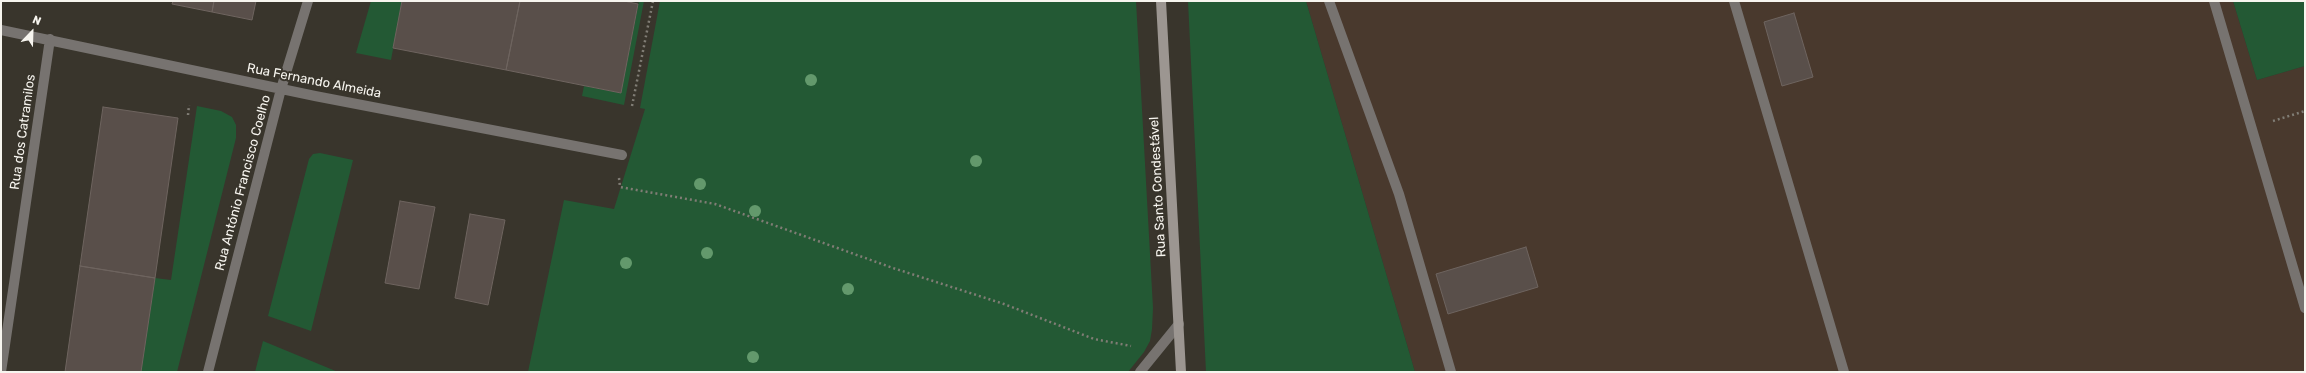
<!DOCTYPE html>
<meta charset="utf-8">
<style>
body{margin:0}
#map{position:relative;width:2306px;height:373px;overflow:hidden;background:#39352c;font-family:Rubik,sans-serif}
canvas{display:block}
.frame{position:absolute;inset:0;border:2px solid #f7f5ef;pointer-events:none}
.north{position:absolute;left:12px;top:12px;width:40px;height:40px;-webkit-text-stroke:3px #39352c;paint-order:stroke;rotate:23deg;font-size:11px;font-weight:700;line-height:16px;text-align:center;color:#f7f5ef}
.north::after{content:'';display:block;margin:auto;width:14px;height:18px;background:#f7f5ef;clip-path:polygon(50% 0,100% 100%,50% 72%,0 100%)}
</style>
<div id="map">
<canvas width="2306" height="373"></canvas>
<div class="frame"></div>
<div class="north">N</div>
</div>
<script>
const g = document.querySelector('canvas').getContext('2d');
g.lineJoin = 'round';
function fill(path, color) { g.fillStyle = color; g.fill(path, 'evenodd'); }
const shape = rows => new Path2D(rows.map(r => 'M' + r).join(''));
function strokePath(path, color, width, dash) { g.strokeStyle = color; g.lineWidth = width; g.lineCap = dash ? 'butt' : 'round'; g.setLineDash(dash || []); g.stroke(path); }
function write(font, color, halo, rows, align = 'center') {
  g.font = font + ' Rubik,sans-serif'; g.lineWidth = 4; g.setLineDash([]); g.textBaseline = 'middle'; g.strokeStyle = halo; g.fillStyle = color; for (const [text, x, y, turn = 0] of rows) {
    g.save(); g.translate(x, y); g.rotate((+turn || 0) * Math.PI / 180); g.textAlign = isNaN(turn) ? turn : align; if (halo) g.strokeText(text, 0, 0); g.fillText(text, 0, 0); g.restore();
  }
}
const industrial = shape([
 [1306,1,2233,1,2257,80,2305,66,2305,372,1415,372]
]);
const green = shape([
 [371,1,402,1,391,60,356,53],
 [639,1,644,1,624,105,582,96,584,86,621,93],
 [660,1,1136,1,1153,308,1152,329,1150,341,1144,352,1128,372,528,372,564,200,614,209,645,109,640,108],
 [1188,1,1306,1,1415,372,1206,372],
 [2233,1,2305,1,2305,66,2257,80],
 [197,106,221,111,232,117,236,125,236,138,177,372,141,372,155,278,171,280],
 [320,153,353,160,311,331,268,316,309,159,313,154],
 [263,341,338,372,255,372]
]);
const building = shape([
 [173,1,214,1,212,12,172,4,173,1],
 [214,1,256,1,252,20,212,12,214,1],
 [402,1,520,1,506,70,393,48,402,1],
 [520,1,624,1,638,4,621,93,506,70,520,1],
 [1794,13,1813,77,1782,86,1764,22,1794,13],
 [103,107,178,118,155,278,80,266,103,107],
 [400,201,435,207,419,289,385,283,400,201],
 [470,214,505,220,488,305,455,298,470,214],
 [1526,247,1538,287,1448,314,1436,274,1526,247],
 [80,266,155,278,141,372,65,372,80,266]
]);
const path = shape([
 [632,106,653,1],
 [188,115,189,105],
 [2273,121,2305,111],
 [619,178,620,187,715,204,893,268,1004,304,1094,339,1131,346]
]);
const lane = shape([
 [1329,1,1399,194,1451,372],
 [1734,1,1844,372],
 [2214,1,2305,308]
]);
const street = shape([
 [1,30,315,96,622,155],
 [1,372,50,39],
 [208,372,281,89,308,1],
 [1140,372,1179,324]
]);
const secondary = shape([
 [1161,1,1181,372]
]);
const trees = [
 [811,80],
 [976,161],
 [700,184],
 [755,211],
 [707,253],
 [626,263],
 [848,289],
 [753,357]
];
const streetNames = [
 ["Rua Fernando Almeida",314,81,11],
 ["Rua dos Catramilos",23,132,-82],
 ["Rua António Francisco Coelho",243,183,-75],
 ["Rua Santo Condestável",1158,187,-93]
];
fill(industrial, '#49392d');
fill(green, '#235934');
fill(building, '#594f4a');
strokePath(building, '#6e645f', 1);
strokePath(path, '#807d75', 2.5, [2, 3]);
strokePath(lane, '#777370', 10);
strokePath(street, '#777370', 10);
strokePath(secondary, '#9c9691', 10);
g.fillStyle = '#63996c';
for (const [x, y] of trees) { g.beginPath(); g.arc(x, y, 6, 0, 2 * Math.PI); g.fill(); }
write('13px', '#f7f5ef', '#39352c', streetNames);
</script>
